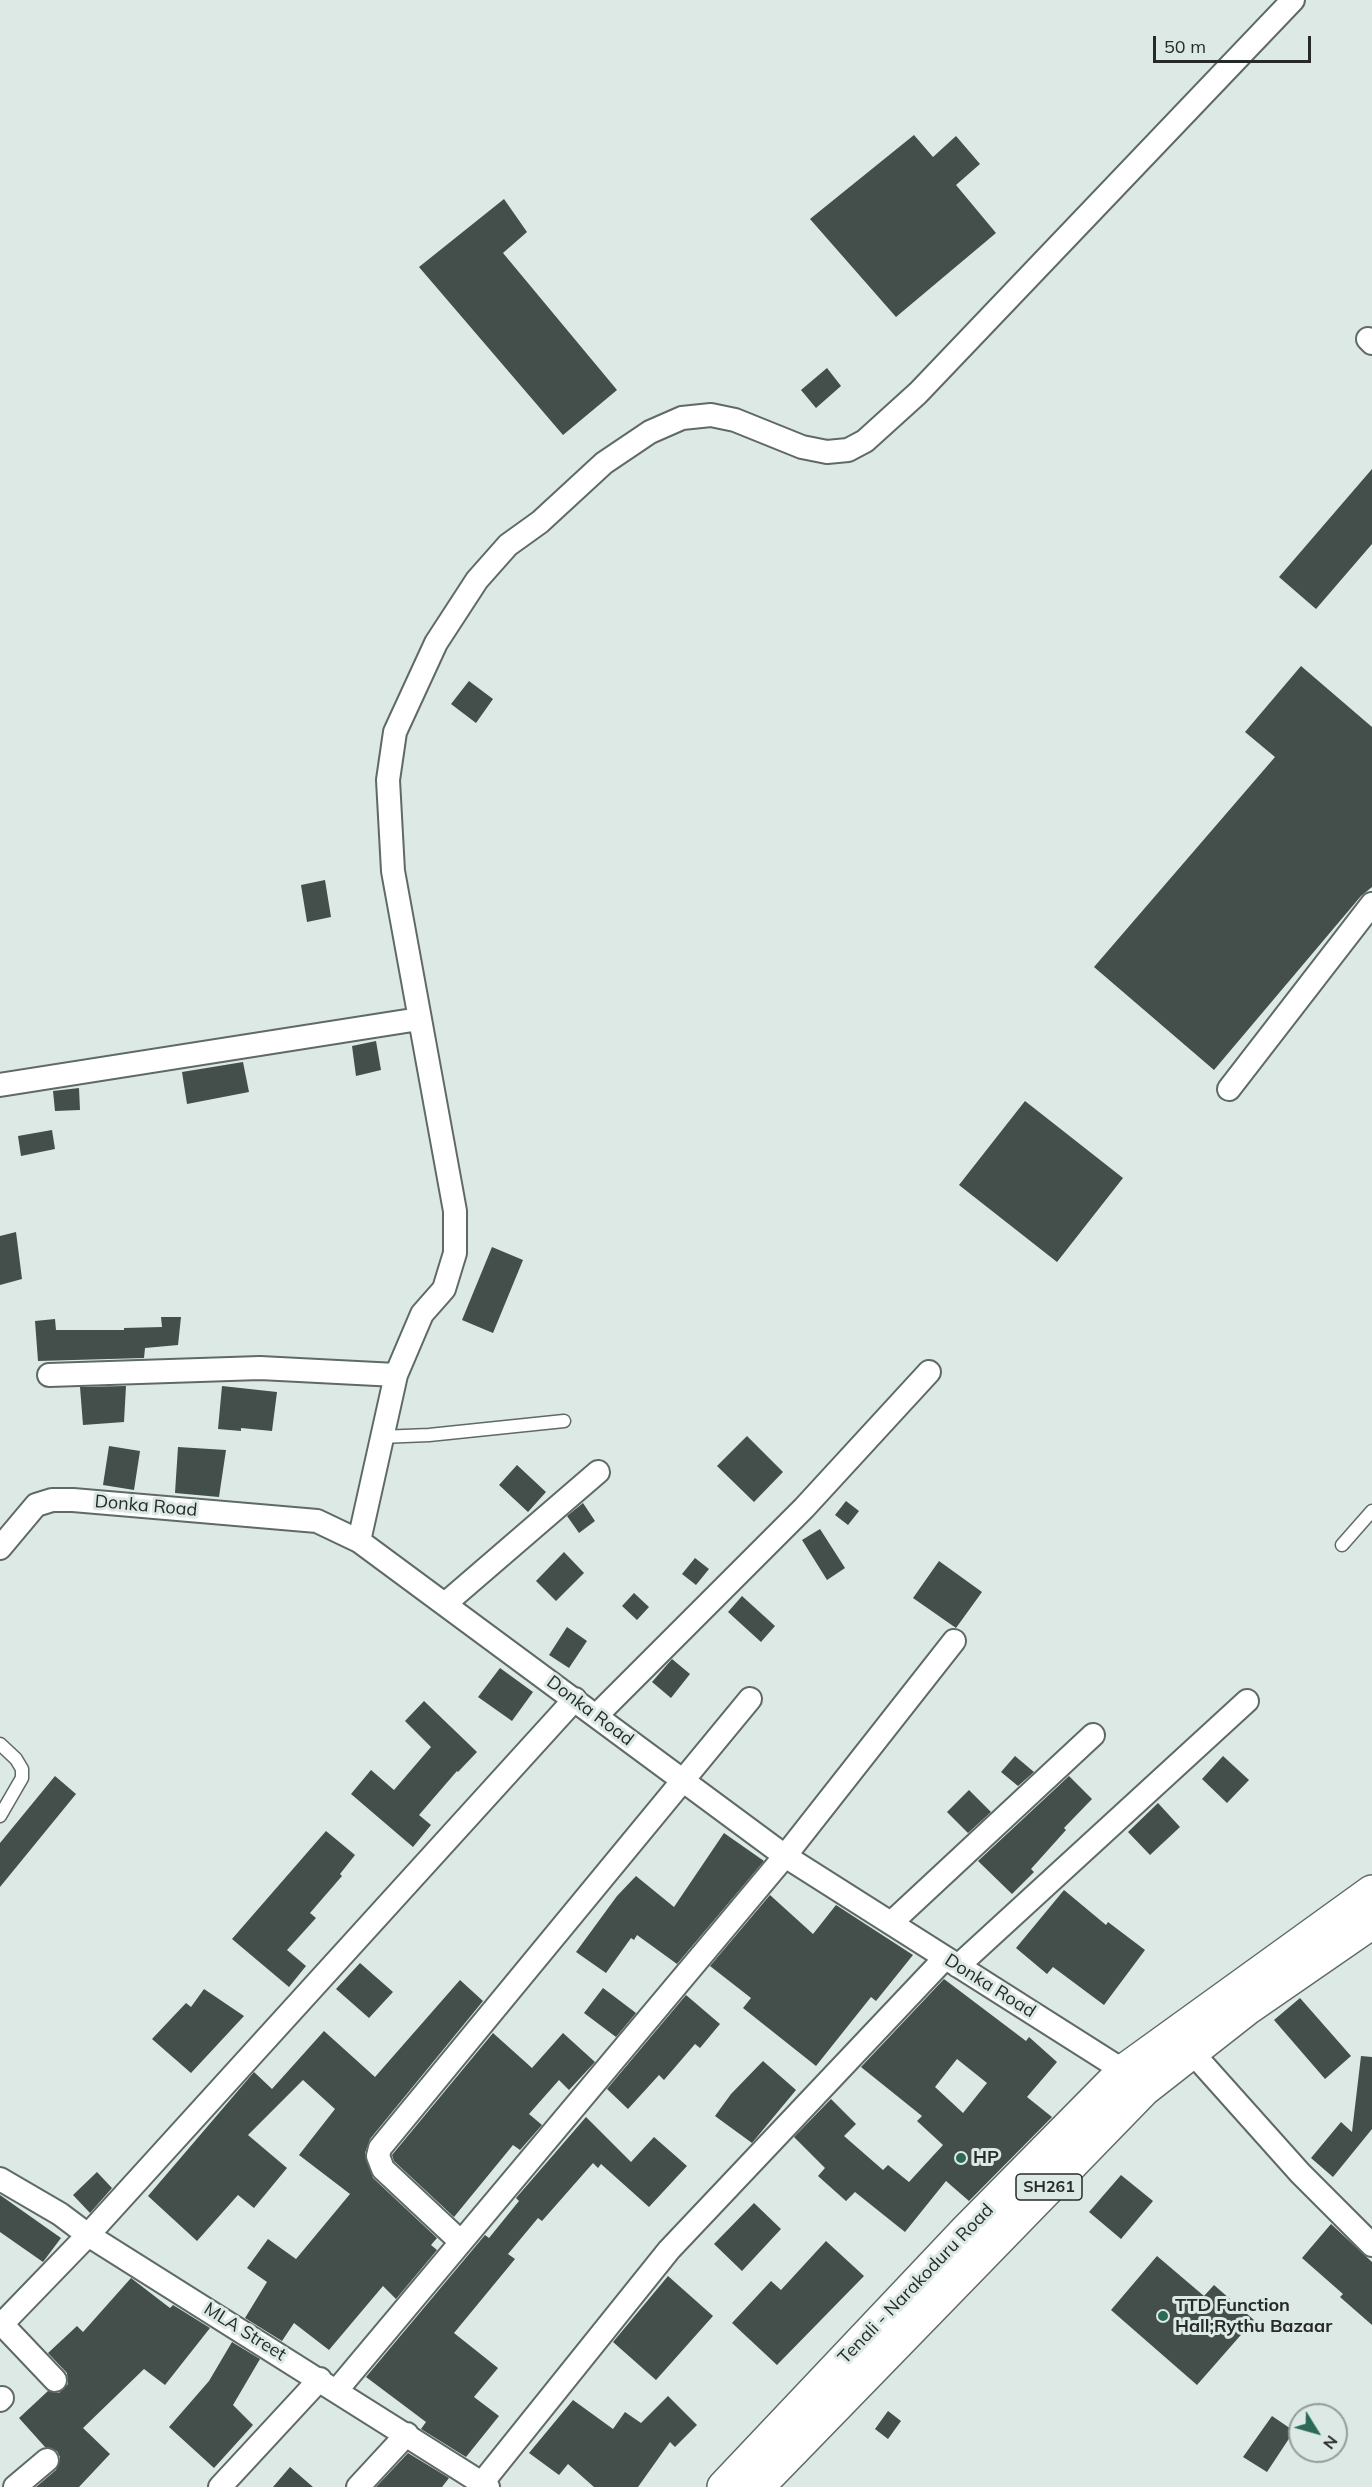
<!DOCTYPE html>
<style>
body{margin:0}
#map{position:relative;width:1372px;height:2487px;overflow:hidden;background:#dce9e4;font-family:Mulish,sans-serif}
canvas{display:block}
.north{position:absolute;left:1288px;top:2403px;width:60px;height:60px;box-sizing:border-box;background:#dce9e4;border:2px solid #939d99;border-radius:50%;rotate:127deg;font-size:16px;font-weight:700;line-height:24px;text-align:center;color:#262b29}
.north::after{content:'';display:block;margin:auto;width:21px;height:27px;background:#2a6a57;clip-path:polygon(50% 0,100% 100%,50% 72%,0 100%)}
.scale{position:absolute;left:1153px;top:36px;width:158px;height:27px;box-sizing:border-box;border:3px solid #262b29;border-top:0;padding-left:8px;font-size:18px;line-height:21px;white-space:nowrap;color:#262b29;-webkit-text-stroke:4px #dce9e4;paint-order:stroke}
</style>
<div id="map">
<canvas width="1372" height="2487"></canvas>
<div class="north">N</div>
<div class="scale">50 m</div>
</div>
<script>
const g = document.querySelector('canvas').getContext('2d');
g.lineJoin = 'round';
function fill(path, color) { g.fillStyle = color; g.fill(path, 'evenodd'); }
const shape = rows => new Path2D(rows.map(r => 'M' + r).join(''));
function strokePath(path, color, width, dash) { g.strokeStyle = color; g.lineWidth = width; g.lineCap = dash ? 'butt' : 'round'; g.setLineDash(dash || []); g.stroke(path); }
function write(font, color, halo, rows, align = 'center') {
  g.font = font + ' Mulish,sans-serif'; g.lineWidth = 6; g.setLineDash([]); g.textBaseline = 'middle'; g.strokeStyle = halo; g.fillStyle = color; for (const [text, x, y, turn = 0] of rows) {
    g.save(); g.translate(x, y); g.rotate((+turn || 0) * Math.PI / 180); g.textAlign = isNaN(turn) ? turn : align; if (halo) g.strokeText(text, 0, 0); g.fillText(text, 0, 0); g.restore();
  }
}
const building = shape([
 [914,135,933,157,956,136,980,164,956,185,996,233,896,317,810,219],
 [504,199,527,232,503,253,617,390,563,435,419,267],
 [827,368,841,386,816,408,801,390],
 [1372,469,1372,544,1316,609,1279,577],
 [1301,666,1372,727,1372,887,1361,896,1214,1070,1094,967,1275,757,1245,732],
 [469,681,493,699,476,723,451,704],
 [325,880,331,917,307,922,301,885],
 [376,1041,381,1070,356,1076,352,1046],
 [243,1062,249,1092,187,1104,182,1072],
 [79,1088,80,1110,55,1111,53,1091],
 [1025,1101,1123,1178,1057,1262,959,1185],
 [52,1130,55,1149,21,1156,18,1136],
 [16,1232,22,1279,0,1285,0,1236],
 [492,1247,523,1260,493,1333,462,1320],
 [161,1317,181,1317,178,1345,145,1348,144,1358,38,1361,35,1321,55,1319,56,1330,124,1330,124,1328,162,1327],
 [126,1386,124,1422,83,1425,80,1387],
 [222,1386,277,1392,272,1431,241,1428,241,1431,218,1429],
 [747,1436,783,1472,754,1502,717,1466],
 [109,1446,140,1451,134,1490,103,1485],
 [178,1447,226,1450,219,1497,175,1493],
 [517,1465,546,1492,528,1512,499,1485],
 [846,1501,859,1511,848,1525,835,1515],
 [583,1503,595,1521,579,1533,567,1516],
 [820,1529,845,1568,827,1580,802,1540],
 [564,1552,584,1573,556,1601,536,1581],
 [695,1558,709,1569,696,1585,682,1574],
 [939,1561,982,1592,956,1628,913,1598],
 [634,1593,649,1607,637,1620,622,1606],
 [742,1596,775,1626,761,1642,728,1612],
 [567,1627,587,1641,569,1668,549,1655],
 [672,1659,690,1674,671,1698,652,1682],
 [500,1668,533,1692,512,1721,478,1697],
 [424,1701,477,1752,458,1772,457,1771,419,1815,431,1825,413,1847,351,1794,371,1770,394,1790,431,1747,405,1721],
 [1015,1756,1034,1772,1018,1786,1001,1772],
 [1223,1756,1249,1780,1227,1803,1202,1779],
 [55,1776,76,1794,0,1887,0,1843],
 [1069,1776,1092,1799,1064,1828,1066,1830,1031,1869,1034,1872,1012,1894,978,1861],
 [969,1790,991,1812,968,1833,947,1812],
 [1158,1803,1180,1827,1150,1855,1128,1832],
 [326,1831,355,1855,340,1874,342,1876,310,1913,316,1918,287,1950,306,1966,289,1987,232,1939],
 [724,1833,764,1861,677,1964,637,1935,634,1940,631,1938,606,1973,576,1952,617,1896,636,1876,674,1907],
 [1064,1890,1106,1925,1108,1922,1145,1950,1104,2005,1053,1967,1047,1974,1016,1948],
 [770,1895,813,1934,836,1905,913,1955,876,2001,871,1997,816,2066,743,2008,751,1998,710,1966],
 [360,1963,393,1992,369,2018,336,1989],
 [944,1979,1026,2041,1029,2037,1057,2062,1027,2097,1052,2117,969,2201,946,2181,905,2232,855,2192,846,2201,818,2176,825,2168,794,2137,831,2099,856,2124,844,2136,883,2170,888,2165,909,2182,943,2145,917,2121,922,2116,861,2067],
 [957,2059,987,2083,963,2113,935,2087],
 [460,1980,483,2001,370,2139,365,2153,373,2178,437,2238,431,2245,437,2250,396,2299,383,2286,329,2350,294,2323,282,2341,245,2318,267,2282,247,2268,268,2239,296,2259,350,2194,299,2155,335,2109,303,2080,248,2135,287,2168,254,2208,238,2195,197,2241,148,2196,254,2072,272,2089,324,2031,375,2077],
 [603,1988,636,2013,616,2037,584,2013],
 [204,1989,244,2016,191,2073,152,2039,186,2003,191,2007],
 [686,1995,720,2024,700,2048,695,2044,664,2080,659,2075,628,2109,607,2089],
 [1300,1998,1351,2056,1325,2079,1274,2020],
 [493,2033,532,2068,563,2033,595,2062,569,2090,559,2080,529,2114,542,2125,520,2150,513,2145,454,2217,394,2161,392,2155],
 [1361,2056,1372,2057,1372,2129,1333,2177,1311,2158,1341,2122,1352,2132],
 [763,2061,796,2090,752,2143,715,2116,731,2094],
 [586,2117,631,2162,654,2137,687,2166,649,2207,601,2164,598,2168,593,2163,542,2221,538,2218,508,2254,515,2259,454,2333,498,2368,474,2397,499,2416,466,2457,421,2429,426,2422,366,2377,485,2235,489,2238,519,2201,516,2198],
 [97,2172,112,2188,90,2213,73,2195],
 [1121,2175,1153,2201,1121,2239,1089,2212],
 [0,2195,61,2238,43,2262,0,2232],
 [754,2203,781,2229,742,2271,714,2244],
 [1331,2224,1372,2262,1372,2325,1340,2297,1343,2294,1302,2258],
 [826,2241,864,2276,777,2365,732,2323,771,2281,781,2290],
 [1157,2256,1204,2296,1214,2285,1254,2320,1197,2385,1111,2310],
 [668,2276,713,2316,656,2380,613,2342],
 [131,2278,170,2308,173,2305,210,2328,165,2385,144,2369,83,2428,110,2454,79,2487,36,2487,56,2470,60,2457,57,2451,45,2447,19,2418,48,2391,59,2393,68,2384,67,2373,48,2353,77,2326,83,2332],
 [232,2342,260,2359,233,2405,253,2425,214,2468,169,2427,209,2381],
 [668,2396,697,2425,675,2447,670,2442,638,2487,594,2487,568,2464,559,2475,529,2453,573,2400,613,2429,625,2412,641,2423],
 [888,2411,901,2421,888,2439,875,2429],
 [1272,2416,1294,2431,1267,2472,1243,2457],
 [408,2453,449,2478,442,2487,376,2487],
 [290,2467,313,2487,273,2487]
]);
const lane = shape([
 [380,1437,429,1435,564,1421],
 [1342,1545,1372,1511],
 [0,1744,16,1759,22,1769,22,1778,0,1816]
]);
const street = shape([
 [1368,339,1372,343],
 [0,1085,419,1019],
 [1229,1089,1372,904],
 [49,1375,260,1368,396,1375],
 [359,1541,396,1375,422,1314,444,1289,455,1253,455,1211,393,871,388,780,395,732,436,643,477,580,508,545,540,522,604,463,650,432,682,418,711,415,735,420,802,447,827,452,848,450,865,441,918,393,1293,0],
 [0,1548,36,1505,52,1500,73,1500,317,1521,359,1541,785,1856,1124,2071,1134,2081],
 [446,1603,598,1472],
 [596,1716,804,1508,929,1372],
 [891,1923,1093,1735],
 [958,1966,1247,1701],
 [1190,2050,1300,2173,1372,2245],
 [0,2179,60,2214,88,2235,488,2487],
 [461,2242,383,2169,378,2156,380,2148,750,1699],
 [0,2322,55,2380],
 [2,2324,88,2235,575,1699],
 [337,2390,785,1856,954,1641],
 [0,2400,2,2398],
 [482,2483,669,2250,945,1958],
 [15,2487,47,2460],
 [220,2487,320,2379],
 [358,2487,407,2434]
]);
const primary = shape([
 [724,2487,966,2231,1124,2071,1372,1892],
 [757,2487,1144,2089,1246,2009,1372,1922]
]);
const markers = [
 [961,2158,6,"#2a6a57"],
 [1163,2316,6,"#2a6a57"]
];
const shields = [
 [1049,2187,66]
];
const shieldNames = [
 ["SH261",1049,2187]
];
const streetNames = [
 ["Donka Road",146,1506,5],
 ["Donka Road",590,1711,37],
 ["Donka Road",990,1986,32],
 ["Tenali - Narakoduru Road",916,2284,-46],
 ["MLA Street",245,2332,32]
];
const poiNames = [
 ["HP",973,2158],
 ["TTD Function",1175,2306],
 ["Hall;Rythu Bazaar",1175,2327]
];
fill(building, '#444e4b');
strokePath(lane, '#5f6a66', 15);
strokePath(street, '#5f6a66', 26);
strokePath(primary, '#5f6a66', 36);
strokePath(lane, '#fff', 12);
strokePath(street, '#fff', 22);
strokePath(primary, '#fff', 33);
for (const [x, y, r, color] of markers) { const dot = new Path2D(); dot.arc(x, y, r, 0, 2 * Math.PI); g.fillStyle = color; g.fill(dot); strokePath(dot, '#dce9e4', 2); }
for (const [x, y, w] of shields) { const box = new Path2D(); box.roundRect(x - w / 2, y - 13, w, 26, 4.5); g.fillStyle = '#dce9e4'; g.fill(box); strokePath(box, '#262b29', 1.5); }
write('bold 16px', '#262b29', null, shieldNames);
write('18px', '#262b29', '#dce9e4', streetNames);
write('bold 18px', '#262b29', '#dce9e4', poiNames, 'left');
</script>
